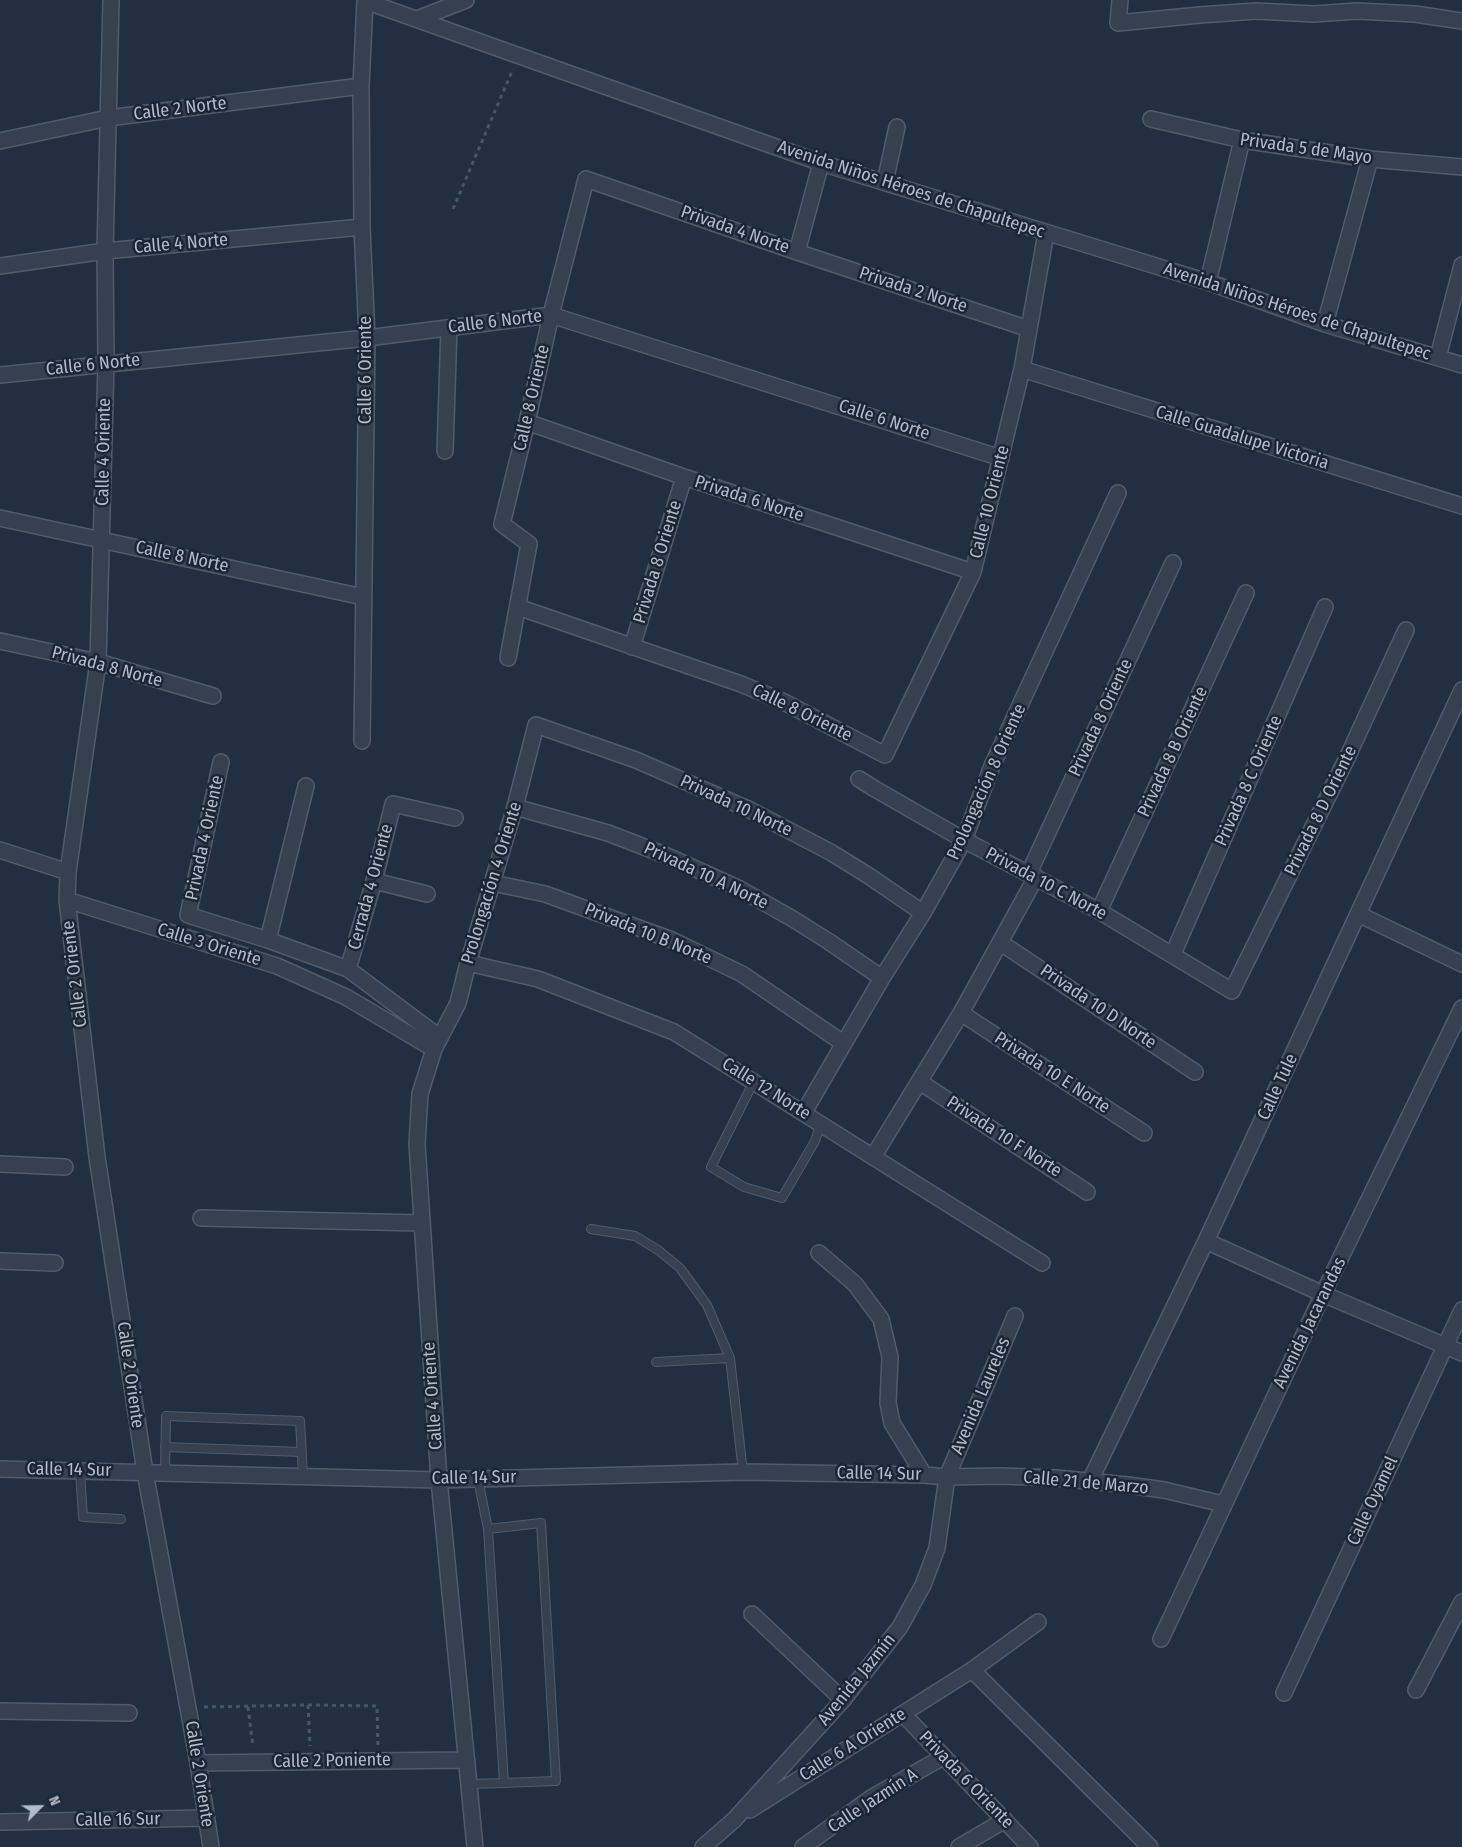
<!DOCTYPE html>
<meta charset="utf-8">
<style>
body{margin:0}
#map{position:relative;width:1462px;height:1847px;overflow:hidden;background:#222e41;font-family:"Fira Sans Condensed",sans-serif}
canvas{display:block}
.north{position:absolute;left:15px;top:1782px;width:50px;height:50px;-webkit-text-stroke:4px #1c2535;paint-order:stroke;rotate:67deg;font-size:14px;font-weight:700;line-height:20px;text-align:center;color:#b3bbcb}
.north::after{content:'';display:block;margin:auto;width:18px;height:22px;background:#b3bbcb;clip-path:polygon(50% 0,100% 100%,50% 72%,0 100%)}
</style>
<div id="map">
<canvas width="1462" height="1847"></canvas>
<div class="north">N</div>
</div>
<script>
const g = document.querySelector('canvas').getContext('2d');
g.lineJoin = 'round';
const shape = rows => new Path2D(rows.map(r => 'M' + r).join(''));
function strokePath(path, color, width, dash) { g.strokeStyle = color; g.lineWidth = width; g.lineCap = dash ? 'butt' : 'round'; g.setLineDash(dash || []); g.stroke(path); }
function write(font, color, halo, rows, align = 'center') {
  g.font = font + ' "Fira Sans Condensed",sans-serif'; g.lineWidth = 5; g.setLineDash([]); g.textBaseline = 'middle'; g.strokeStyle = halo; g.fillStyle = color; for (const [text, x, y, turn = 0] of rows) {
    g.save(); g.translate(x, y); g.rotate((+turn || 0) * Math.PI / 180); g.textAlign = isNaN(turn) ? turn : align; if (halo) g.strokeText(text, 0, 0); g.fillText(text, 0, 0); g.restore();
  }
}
const path = shape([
 [453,209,513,69],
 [308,1705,310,1746],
 [204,1707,308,1705,377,1706,378,1747],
 [248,1707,253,1747]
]);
const lane = shape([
 [754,1081,711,1167,744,1187,782,1198,815,1141,821,1123],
 [591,1229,635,1236,658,1250,680,1268,707,1305,730,1358],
 [656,1362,730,1358,743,1472],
 [165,1447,301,1452],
 [80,1471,83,1517,121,1519],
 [165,1473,166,1416,300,1421,303,1476],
 [478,1479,488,1529],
 [469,1784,504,1783,556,1781,541,1523,488,1529,504,1783]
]);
const street = shape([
 [111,0,105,251,106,363,98,662,68,872,67,900,277,966,346,997,434,1049],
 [1120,0,1118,23,1200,15,1256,11,1314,14,1357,11,1415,14,1462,21],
 [365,1,821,163,1208,282,1325,324,1462,365],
 [417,19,466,0],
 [1151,119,1242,140,1370,159,1462,167],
 [0,141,108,118,361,86],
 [885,182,897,127],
 [797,252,821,163],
 [0,266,105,251,362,227],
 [1208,282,1242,140],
 [1325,324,1370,159],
 [1438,357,1462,265],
 [1022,369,1462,506],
 [0,375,367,338,551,315,1001,458],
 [527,422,684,477,973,572],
 [445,451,449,328],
 [0,518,363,597],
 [518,607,741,684,782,701,885,755,973,572,1022,369,1046,233],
 [0,641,98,662,213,696],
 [632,647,684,477],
 [508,658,529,544,502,524,527,422,551,315,586,179,797,252,1029,329],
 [362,741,367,338,362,227,361,86,365,0],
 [221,762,188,915,268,940,348,969,439,1037],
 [859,779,875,789,964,840,1099,911,1232,991,1347,758,1406,630],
 [515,807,608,833,665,855,740,889,793,919,828,941,882,978],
 [0,850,68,872],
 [1029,873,1173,563],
 [374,881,427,894],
 [493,883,545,894,672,940,742,974,843,1043],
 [67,900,97,1157,145,1472,198,1763,211,1847],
 [1099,911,1246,593],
 [1358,914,1462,964],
 [268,940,306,786],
 [1001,943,1195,1072],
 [1173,954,1325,607],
 [468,963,538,979,674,1032,1042,1263],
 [348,969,374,881,393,804,455,818],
 [961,1013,1144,1133],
 [920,1082,1087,1192],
 [804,1112,882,978,923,913,964,840,992,766,1118,493],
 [873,1157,961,1013,1036,877],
 [0,1164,65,1167],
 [201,1218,421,1223],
 [1206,1241,1323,1294,1462,1353],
 [819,1253,855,1284,881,1319,890,1357,888,1403,892,1423,924,1475],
 [0,1261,55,1263],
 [0,1469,439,1480,743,1472,924,1475,947,1477,1001,1476,1056,1478,1128,1485,1164,1490,1223,1504],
 [1090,1481,1206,1241,1462,690],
 [752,1614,843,1700],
 [1161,1639,1323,1294,1462,1008],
 [972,1670,1150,1847],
 [1416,1690,1462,1602],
 [1284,1693,1462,1310],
 [0,1711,129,1713],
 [903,1714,1030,1847],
 [198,1763,467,1760],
 [750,1810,972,1670,1038,1622],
 [0,1822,206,1818],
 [475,1847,439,1480,417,1144,420,1094,434,1049,458,1003,468,963,515,807,536,725,636,760,748,809,832,853,869,876,923,913],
 [703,1847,734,1820,843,1700,900,1627,923,1585,937,1548,947,1477,1015,1316],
 [803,1847,871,1798,943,1757],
 [959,1847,1005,1820]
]);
const streetNames = [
 ["Calle 2 Norte",180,109,-7],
 ["Privada 5 de Mayo",1306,149,8],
 ["Avenida Niños Héroes de Chapultepec",911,190,18],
 ["Privada 4 Norte",735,230,19],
 ["Calle 4 Norte",181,244,-5],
 ["Privada 2 Norte",913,290,18],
 ["Avenida Niños Héroes de Chapultepec",1297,312,18],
 ["Calle 6 Norte",495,322,-7],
 ["Calle 6 Norte",93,365,-6],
 ["Calle 6 Oriente",366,370,-90],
 ["Calle 8 Oriente",532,398,-77],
 ["Calle 6 Norte",884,420,18],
 ["Calle Guadalupe Victoria",1242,438,17],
 ["Calle 4 Oriente",104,452,-89],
 ["Privada 6 Norte",749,499,18],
 ["Calle 10 Oriente",990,502,-76],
 ["Calle 8 Norte",182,557,12],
 ["Privada 8 Oriente",658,562,-73],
 ["Privada 8 Norte",107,667,15],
 ["Calle 8 Oriente",802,713,26],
 ["Privada 8 Oriente",1101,718,-65],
 ["Privada 8 B Oriente",1173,752,-65],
 ["Privada 8 C Oriente",1249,781,-66],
 ["Prolongación 8 Oriente",987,782,-66],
 ["Privada 10 Norte",736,806,25],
 ["Privada 8 D Oriente",1321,811,-64],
 ["Privada 4 Oriente",205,838,-78],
 ["Privada 10 A Norte",706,876,25],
 ["Prolongación 4 Oriente",492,883,-73],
 ["Privada 10 C Norte",1046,884,28],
 ["Cerrada 4 Oriente",371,887,-75],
 ["Privada 10 B Norte",648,934,22],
 ["Calle 3 Oriente",209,945,17],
 ["Calle 2 Oriente",75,974,-97],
 ["Privada 10 D Norte",1098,1007,34],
 ["Privada 10 E Norte",1052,1073,33],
 ["Calle Tule",1278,1087,-65],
 ["Calle 12 Norte",766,1089,32],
 ["Privada 10 F Norte",1004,1137,33],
 ["Avenida Jacarandas",1310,1323,-64],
 ["Calle 2 Oriente",130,1375,82],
 ["Calle 4 Oriente",433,1396,-94],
 ["Avenida Laureles",981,1396,-67],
 ["Calle 14 Sur",69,1470,1],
 ["Calle 14 Sur",879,1474,1],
 ["Calle 14 Sur",474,1478,-1],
 ["Calle 21 de Marzo",1086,1483,5],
 ["Calle Oyamel",1373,1501,-65],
 ["Avenida Jazmín",857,1680,-51],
 ["Calle 6 A Oriente",853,1745,-32],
 ["Calle 2 Poniente",332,1761,-1],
 ["Calle 2 Oriente",199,1774,81],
 ["Privada 6 Oriente",966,1780,46],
 ["Calle Jazmín A",873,1801,-33],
 ["Calle 16 Sur",118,1820,-1]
];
strokePath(lane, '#525b6b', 10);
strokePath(street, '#525b6b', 18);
strokePath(path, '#425a5e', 3, [4, 4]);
strokePath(lane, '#374050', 8);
strokePath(street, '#374050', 15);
write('18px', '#b3bbcb', '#1c2535', streetNames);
</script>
